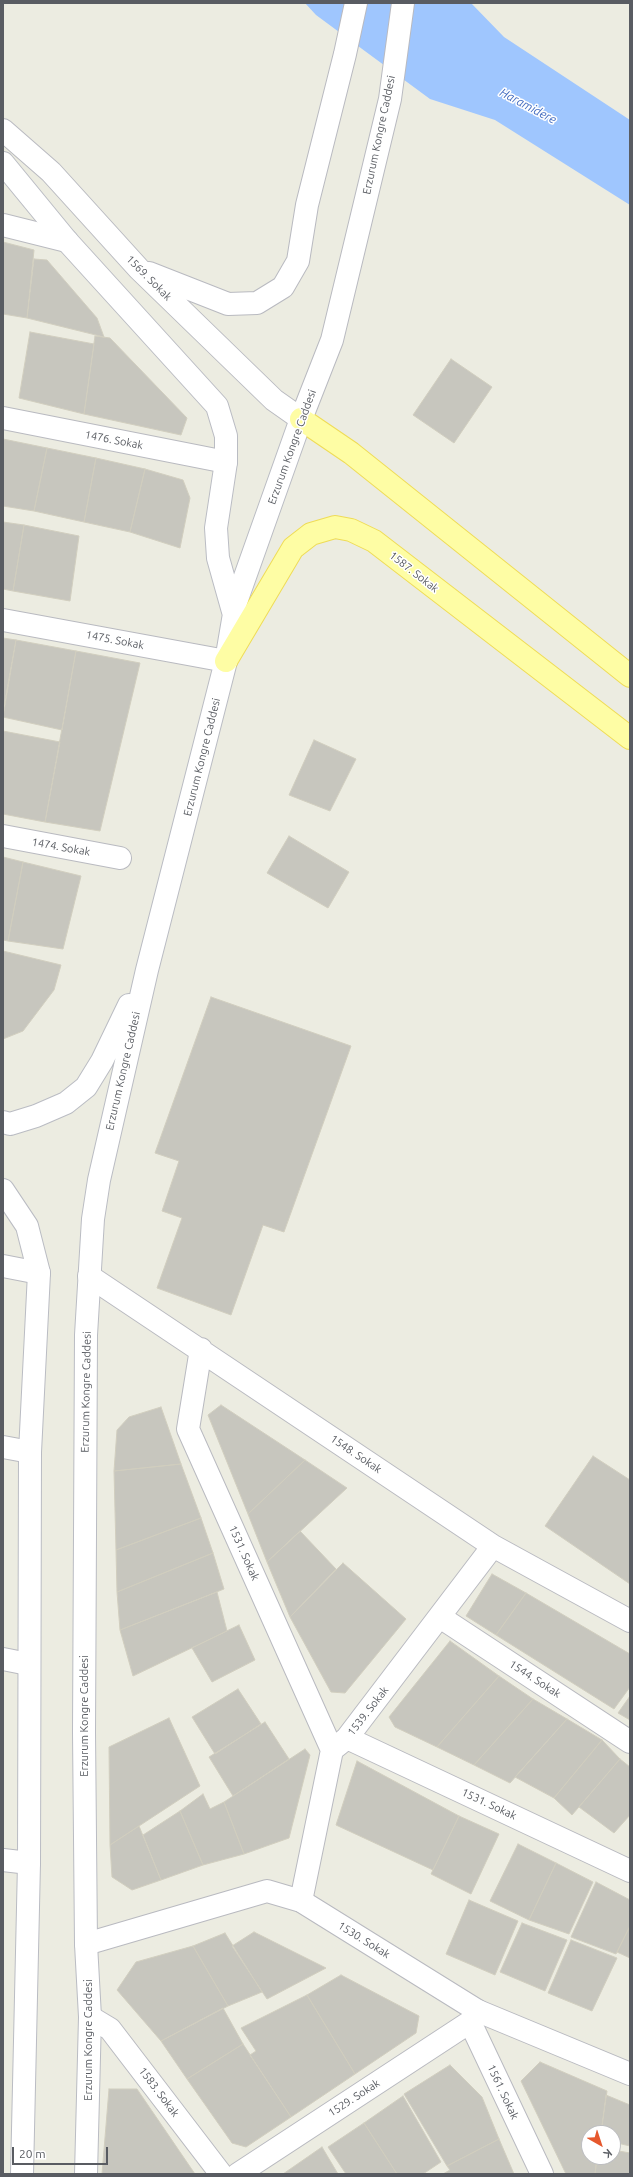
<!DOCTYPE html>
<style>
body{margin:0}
#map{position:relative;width:633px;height:2177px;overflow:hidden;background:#ecece1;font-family:Ubuntu,sans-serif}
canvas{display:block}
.frame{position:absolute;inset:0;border:4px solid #595c62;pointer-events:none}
.north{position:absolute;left:581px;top:2125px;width:40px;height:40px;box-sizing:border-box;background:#fff;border:1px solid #bdbec0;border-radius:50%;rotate:141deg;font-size:11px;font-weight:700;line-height:16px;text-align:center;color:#595c62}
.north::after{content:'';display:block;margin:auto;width:14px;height:18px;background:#e6582d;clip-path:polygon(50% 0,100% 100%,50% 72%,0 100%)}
.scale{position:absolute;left:12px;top:2147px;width:96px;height:18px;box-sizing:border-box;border:2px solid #595c62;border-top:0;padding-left:5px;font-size:12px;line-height:14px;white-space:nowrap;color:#595c62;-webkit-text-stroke:3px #fff;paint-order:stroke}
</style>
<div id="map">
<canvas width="633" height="2177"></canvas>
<div class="frame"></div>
<div class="north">K</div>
<div class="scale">20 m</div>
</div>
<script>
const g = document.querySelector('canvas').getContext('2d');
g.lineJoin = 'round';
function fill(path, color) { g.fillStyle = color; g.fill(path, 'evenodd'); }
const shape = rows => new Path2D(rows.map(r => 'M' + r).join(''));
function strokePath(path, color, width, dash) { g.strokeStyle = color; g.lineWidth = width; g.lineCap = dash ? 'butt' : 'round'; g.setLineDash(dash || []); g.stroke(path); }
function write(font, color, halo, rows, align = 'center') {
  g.font = font + ' Ubuntu,sans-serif'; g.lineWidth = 3; g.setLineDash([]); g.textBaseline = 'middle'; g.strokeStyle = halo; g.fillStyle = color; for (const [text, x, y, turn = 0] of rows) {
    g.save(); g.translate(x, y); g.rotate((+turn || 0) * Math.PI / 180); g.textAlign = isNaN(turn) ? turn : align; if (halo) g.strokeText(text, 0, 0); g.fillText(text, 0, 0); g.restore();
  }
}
const water = shape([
 [305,3,471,3,504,37,630,120,630,205,495,120,430,99,316,15]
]);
const building = shape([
 [3,242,34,250,27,318,3,314,3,242],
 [34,259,47,260,97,318,104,337,27,318,34,259],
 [30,332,94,344,84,414,19,398,30,332],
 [95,336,110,338,187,418,181,435,84,414,95,336],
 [451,359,492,387,454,443,413,415,451,359],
 [3,439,47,448,34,511,3,506,3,439],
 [47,448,96,458,84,522,34,511,47,448],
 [96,458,145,469,130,532,84,522,96,458],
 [145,469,183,480,190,498,180,548,130,532,145,469],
 [3,522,24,525,13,591,3,589,3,522],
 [24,525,79,536,70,601,13,591,24,525],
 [3,638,16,640,3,711,3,638],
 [16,640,76,651,62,730,3,717,16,640],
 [76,651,140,663,100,831,45,822,76,651],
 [3,731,60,742,45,822,3,814,3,731],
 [314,740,356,759,330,811,289,795,314,740],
 [289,836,349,872,328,908,267,873,289,836],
 [3,857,23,862,8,941,3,940,3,857],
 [23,862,81,876,63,949,8,941,23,862],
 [3,951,61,965,54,990,23,1031,3,1039,3,951],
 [211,997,351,1046,284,1232,263,1225,231,1315,157,1288,182,1218,162,1211,179,1161,155,1153,211,997],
 [221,1405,305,1460,248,1514,208,1415,221,1405],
 [161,1407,181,1464,114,1471,117,1430,129,1417,161,1407],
 [593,1456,630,1480,630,1584,545,1526,593,1456],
 [305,1460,347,1488,267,1562,248,1514,305,1460],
 [181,1464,201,1518,116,1550,114,1471,181,1464],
 [201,1518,213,1553,117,1592,116,1550,201,1518],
 [300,1531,336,1569,290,1617,267,1562,300,1531],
 [213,1553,224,1589,120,1630,117,1592,213,1553],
 [343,1563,406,1619,345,1693,331,1692,290,1617,343,1563],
 [492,1574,526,1593,496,1635,466,1616,492,1574],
 [217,1592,227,1631,133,1676,120,1630,217,1592],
 [526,1593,630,1654,630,1687,614,1709,496,1635,526,1593],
 [239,1625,255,1660,212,1682,192,1648,239,1625],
 [450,1641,499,1676,437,1747,395,1727,389,1717,450,1641],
 [499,1676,533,1699,474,1765,437,1747,499,1676],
 [238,1689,261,1724,215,1754,192,1717,238,1689],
 [630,1696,630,1720,618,1713,630,1696],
 [533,1699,567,1719,510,1783,474,1765,533,1699],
 [169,1718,200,1786,110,1845,109,1747,169,1718],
 [567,1719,602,1740,554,1798,515,1777,567,1719],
 [265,1722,289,1759,233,1796,209,1757,265,1722],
 [602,1740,620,1759,572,1815,554,1798,602,1740],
 [305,1749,310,1755,289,1838,244,1854,224,1802,305,1749],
 [620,1759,630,1767,630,1815,614,1833,579,1807,620,1759],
 [357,1761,459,1816,433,1870,336,1825,357,1761],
 [203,1794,210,1809,224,1802,244,1854,203,1865,180,1811,203,1794],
 [180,1811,203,1865,161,1880,143,1835,180,1811],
 [459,1816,499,1834,471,1894,431,1874,459,1816],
 [139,1826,161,1880,132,1890,112,1877,110,1845,139,1826],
 [518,1844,556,1863,529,1920,490,1901,518,1844],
 [556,1863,593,1882,569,1934,529,1920,556,1863],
 [596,1882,630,1900,630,1926,616,1954,571,1937,596,1882],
 [469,1900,518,1921,495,1975,446,1954,469,1900],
 [522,1923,567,1940,545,1991,500,1972,522,1923],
 [630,1926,630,1958,617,1952,630,1926],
 [254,1932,326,1968,267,1999,232,1946,254,1932],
 [225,1933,262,1992,228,2006,193,1946,225,1933],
 [571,1940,617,1958,592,2011,548,1993,571,1940],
 [193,1946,228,2006,161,2041,117,1990,136,1962,193,1946],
 [341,1975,419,2016,416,2033,355,2074,307,1995,341,1975],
 [307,1995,355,2074,291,2117,250,2055,256,2051,241,2028,307,1995],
 [223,2008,243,2044,187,2079,161,2041,223,2008],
 [243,2044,291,2117,246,2147,232,2143,187,2079,243,2044],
 [540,2062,607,2091,601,2133,589,2133,589,2157,597,2157,595,2174,566,2174,521,2081,540,2062],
 [450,2065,482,2097,499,2139,447,2166,404,2094,450,2065],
 [109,2089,137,2089,195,2174,102,2174,109,2089],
 [606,2095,630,2105,630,2146,613,2142,613,2133,601,2133,606,2095],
 [403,2096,441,2162,423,2174,397,2174,364,2123,403,2096],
 [364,2123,397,2174,346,2174,328,2147,364,2123],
 [499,2139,514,2174,443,2174,450,2170,447,2166,499,2139],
 [322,2147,338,2174,283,2174,322,2147],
 [613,2150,630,2153,630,2174,595,2174,597,2157,613,2157,613,2150]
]);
const minor = shape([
 [3,225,67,241],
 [3,418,226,462],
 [3,620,226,661],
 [3,836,120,858],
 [3,1266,39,1273],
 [89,1276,493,1546,630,1621],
 [201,1349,188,1429,332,1750],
 [3,1447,30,1452],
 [440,1617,630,1742],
 [3,1659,28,1664],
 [347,1738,630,1871],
 [3,1860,29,1863],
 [301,1901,332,1750,347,1738,493,1546],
 [478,2011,470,2022,542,2174],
 [90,2017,110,2029,221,2174],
 [238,2174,470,2022]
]);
const tertiary = shape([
 [3,130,51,172,139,269,274,400,301,419,332,340,390,99,403,3],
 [149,273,228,304,257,303,283,287,298,261,307,205,345,54,356,3],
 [86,1944,267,1891,301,1901,478,2011,630,2074]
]);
const secondary = shape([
 [3,163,67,241,217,406,226,436,226,462,216,528,218,558,234,615],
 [3,1122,10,1124,36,1116,66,1103,86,1087,102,1061,129,1005],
 [3,1190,27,1226,39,1273,30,1452,29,1863,22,2174],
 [86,2174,90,2017,86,1944,84,1732,86,1335,93,1219,99,1180,147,970,226,661,236,602,301,419]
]);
const primary = shape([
 [301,419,351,453,630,676],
 [226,661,293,548,311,534,335,527,351,530,374,541,630,738]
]);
const streetNames = [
 ["Erzurum Kongre Caddesi",379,135,-78],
 ["1569. Sokak",149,278,45],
 ["1476. Sokak",114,440,11],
 ["Erzurum Kongre Caddesi",292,447,-70],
 ["1587. Sokak",414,572,38],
 ["1475. Sokak",115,640,11],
 ["Erzurum Kongre Caddesi",202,757,-76],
 ["1474. Sokak",61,847,10],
 ["Erzurum Kongre Caddesi",123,1071,-77],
 ["Erzurum Kongre Caddesi",86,1392,-89],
 ["1548. Sokak",356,1454,34],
 ["1531. Sokak",244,1553,66],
 ["1544. Sokak",535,1679,33],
 ["1539. Sokak",368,1711,-52],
 ["Erzurum Kongre Caddesi",84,1716,-90],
 ["1531. Sokak",489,1804,25],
 ["1530. Sokak",364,1940,32],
 ["Erzurum Kongre Caddesi",88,2040,-90],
 ["1583. Sokak",159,2092,53],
 ["1561. Sokak",503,2092,65],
 ["1529. Sokak",354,2098,-33]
];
const waterNames = [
 ["Haramidere",528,106,28]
];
fill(water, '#9fc6fe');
fill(building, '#c7c6be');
strokePath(building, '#d1cebf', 1);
strokePath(minor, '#b9bac0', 24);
strokePath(tertiary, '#b9bac0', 24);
strokePath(secondary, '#babcc3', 24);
strokePath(primary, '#efdc57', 24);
strokePath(minor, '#fff', 22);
strokePath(tertiary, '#fff', 22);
strokePath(secondary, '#fff', 22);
strokePath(primary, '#fefda4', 22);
write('11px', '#595c62', '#fff', streetNames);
write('italic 12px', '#436cc0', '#fff', waterNames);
</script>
